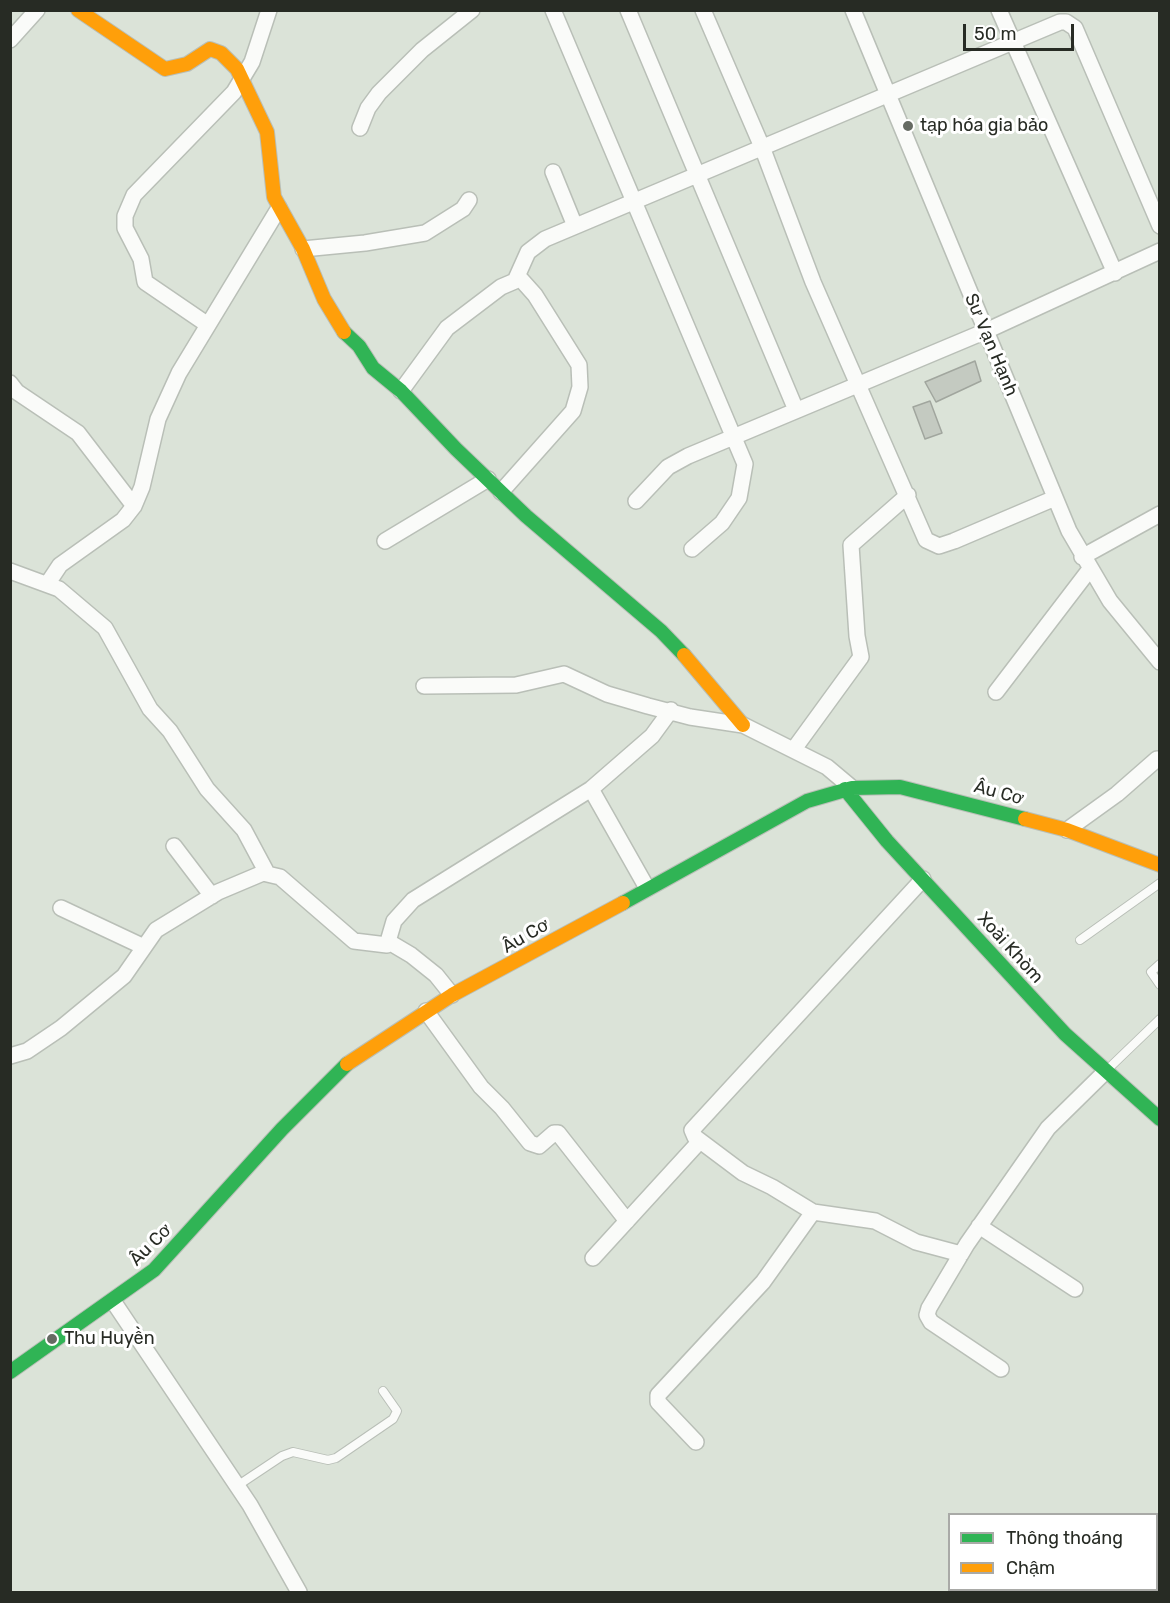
<!DOCTYPE html>
<meta charset="utf-8">
<style>
body{margin:0}
#map{position:relative;width:1170px;height:1603px;overflow:hidden;background:#dbe3d8;font-family:Rubik,sans-serif}
canvas{display:block}
.frame{position:absolute;inset:0;border:12px solid #272b24;pointer-events:none}
.legend{position:absolute;left:948px;top:1513px;width:210px;height:78px;box-sizing:border-box;background:#fff;border:2px solid #a9aaa7;margin:0;padding:8px 10px;list-style:none;font-size:18px;color:#272b24}
.legend li{display:flex;align-items:center;gap:12px;height:30px}
.legend b{width:30px;border:2px solid #a9aaa7}
.scale{position:absolute;left:963px;top:24px;width:111px;height:27px;box-sizing:border-box;border:3px solid #272b24;border-top:0;padding-left:8px;font-size:18px;line-height:21px;white-space:nowrap;color:#272b24;-webkit-text-stroke:4px #fff;paint-order:stroke}
</style>
<div id="map">
<canvas width="1170" height="1603"></canvas>
<div class="frame"></div>
<ul class="legend">
<li><b style="height:8px;background:#30b455"></b>Thông thoáng</li>
<li><b style="height:8px;background:#ff9f0a"></b>Chậm</li>
</ul>
<div class="scale">50 m</div>
</div>
<script>
const g = document.querySelector('canvas').getContext('2d');
g.lineJoin = 'round';
function fill(path, color) { g.fillStyle = color; g.fill(path, 'evenodd'); }
const shape = rows => new Path2D(rows.map(r => 'M' + r).join(''));
function strokePath(path, color, width, dash) { g.strokeStyle = color; g.lineWidth = width; g.lineCap = dash ? 'butt' : 'round'; g.setLineDash(dash || []); g.stroke(path); }
function write(font, color, halo, rows, align = 'center') {
  g.font = font + ' Rubik,sans-serif'; g.lineWidth = 6; g.setLineDash([]); g.textBaseline = 'middle'; g.strokeStyle = halo; g.fillStyle = color; for (const [text, x, y, turn = 0] of rows) {
    g.save(); g.translate(x, y); g.rotate((+turn || 0) * Math.PI / 180); g.textAlign = isNaN(turn) ? turn : align; if (halo) g.strokeText(text, 0, 0); g.fillText(text, 0, 0); g.restore();
  }
}
const building = shape([
 [975,361,981,381,936,402,925,382,975,361],
 [930,401,942,433,925,439,913,407,930,401]
]);
const lane = shape([
 [1080,940,1160,883],
 [1160,964,1151,972,1160,985],
 [1108,1069,1160,1019],
 [237,1486,282,1456,293,1452,328,1460,336,1458,393,1419,397,1411,383,1391]
]);
const street = shape([
 [553,10,745,464,739,498,722,523,692,549],
 [628,10,796,410],
 [703,10,762,147,813,282,926,540,939,546,954,541,1055,498],
 [853,10,1069,531,1110,601,1160,662],
 [999,10,1115,273],
 [10,40,37,10],
 [360,128,368,108,379,93,422,50,472,10],
 [553,172,575,226],
 [303,249,365,243,425,233,463,209,469,200],
 [208,325,145,282,141,259,125,228,125,216,134,195,234,92,252,62,269,10],
 [10,383,17,392,78,433,134,506],
 [401,391,447,328,501,287,515,281,528,252,545,239,1060,22,1066,22,1075,28,1160,226],
 [501,492,573,411,580,387,579,365,535,295,518,276],
 [636,501,668,467,688,456,986,331,1160,251],
 [385,541,488,479],
 [1082,557,1160,514],
 [10,571,59,589,105,628,150,709,170,731,207,789,244,830,267,873],
 [48,583,60,565,123,520,134,506,142,487,158,419,179,373,279,208],
 [424,686,516,685,564,674,607,694,648,706,690,717,743,725,827,767,852,788],
 [996,692,1090,569],
 [794,749,861,657,857,636,851,545,908,495],
 [591,789,647,888],
 [1067,830,1117,794,1157,759],
 [174,846,212,896],
 [923,879,692,1130,695,1137,743,1173,772,1187,813,1212,875,1221,916,1242,961,1254],
 [61,908,144,947],
 [389,942,411,955,436,975,452,995],
 [426,1011,481,1087,502,1108,530,1143,539,1146,554,1133,558,1133,627,1221],
 [10,1056,27,1051,61,1028,124,976,156,930,218,892,263,873,280,877,354,941,387,945,394,921,413,900,591,789,652,736,671,710],
 [979,1226,1075,1289],
 [593,1258,700,1141],
 [113,1301,250,1505,299,1592],
 [1001,1369,931,1322,927,1315,929,1308,967,1244,1048,1128,1105,1072],
 [696,1442,658,1402,658,1395,763,1282,813,1212]
]);
const fast = shape([
 [344,332,359,346,373,368,401,391,456,449,526,516,661,631,684,655],
 [845,789,887,841,1065,1034,1160,1119],
 [623,903,807,801,852,788,900,787,1025,819],
 [10,1372,154,1270,282,1129,347,1064]
]);
const slow = shape([
 [78,10,165,69,187,64,210,49,221,53,237,69,267,132,274,197,303,249,324,299,344,332],
 [684,655,743,725],
 [1025,819,1067,830,1160,865],
 [347,1064,452,995,623,903]
]);
const markers = [
 [908,126,6,"#666b63"],
 [52,1339,6,"#666b63"]
];
const poiNames = [
 ["tạp hóa gia bảo",920,126],
 ["Thu Huyền",64,1339]
];
const streetNames = [
 ["Sư Vạn Hạnh",991,345,67],
 ["Âu Cơ",999,793,15],
 ["Âu Cơ",526,936,-30],
 ["Xoài Khòm",1010,948,48],
 ["Âu Cơ",151,1245,-45]
];
fill(building, '#c4cac1');
strokePath(building, '#a1a69e', 1.5);
strokePath(lane, '#b9bfb7', 10);
strokePath(street, '#b9bfb7', 18);
strokePath(fast, '#b9bfb7', 16);
strokePath(slow, '#b9bfb7', 16);
strokePath(lane, '#fafbf9', 8);
strokePath(street, '#fafbf9', 15);
strokePath(fast, '#30b455', 14);
strokePath(slow, '#ff9f0a', 14);
for (const [x, y, r, color] of markers) { const dot = new Path2D(); dot.arc(x, y, r, 0, 2 * Math.PI); g.fillStyle = color; g.fill(dot); strokePath(dot, '#fff', 2); }
write('18px', '#272b24', '#fff', poiNames, 'left');
write('18px', '#272b24', '#fff', streetNames);
</script>
